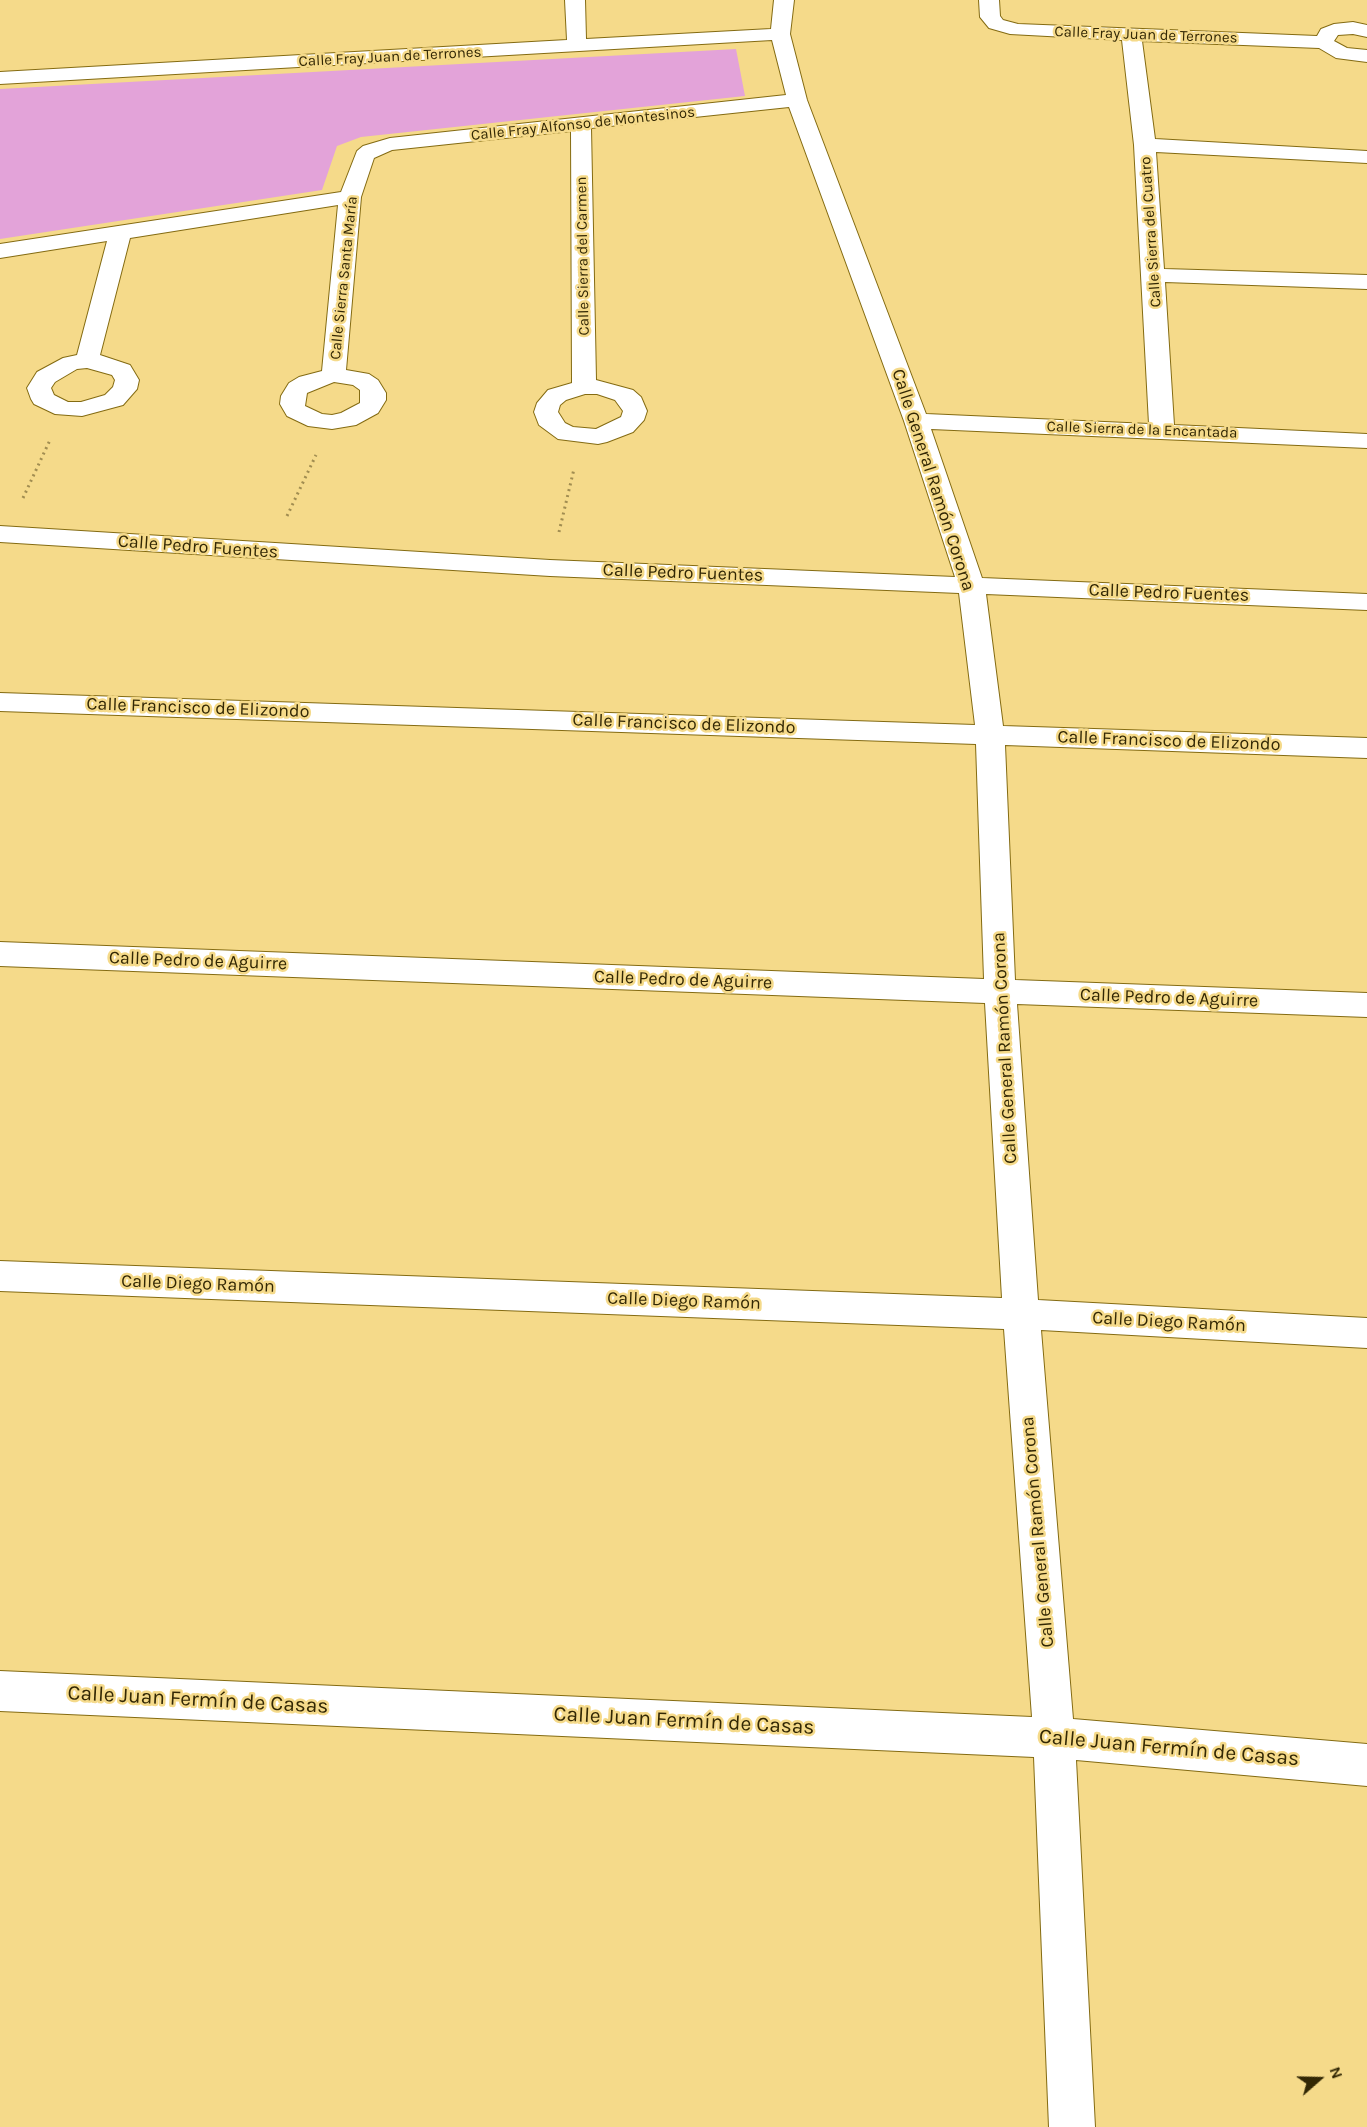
<!DOCTYPE html>
<meta charset="utf-8">
<style>
body{margin:0}
#map{position:relative;width:1367px;height:2127px;overflow:hidden;background:#f5da8a;font-family:Karla,sans-serif}
canvas{display:block}
.north{position:absolute;left:1289px;top:2049px;width:60px;height:60px;-webkit-text-stroke:4px #f5da8a;paint-order:stroke;rotate:70deg;font-size:16px;font-weight:700;line-height:24px;text-align:center;color:#322704}
.north::after{content:'';display:block;margin:auto;width:21px;height:27px;background:#322704;clip-path:polygon(50% 0,100% 100%,50% 72%,0 100%)}
</style>
<div id="map">
<canvas width="1367" height="2127"></canvas>
<div class="north">N</div>
</div>
<script>
const g = document.querySelector('canvas').getContext('2d');
g.lineJoin = 'round';
function fill(path, color) { g.fillStyle = color; g.fill(path, 'evenodd'); }
const shape = rows => new Path2D(rows.map(r => 'M' + r).join(''));
function strokePath(path, color, width, dash) { g.strokeStyle = color; g.lineWidth = width; g.lineCap = dash ? 'butt' : 'round'; g.setLineDash(dash || []); g.stroke(path); }
function write(font, color, halo, rows, align = 'center') {
  g.font = font + ' Karla,sans-serif'; g.lineWidth = 5; g.setLineDash([]); g.textBaseline = 'middle'; g.strokeStyle = halo; g.fillStyle = color; for (const [text, x, y, turn = 0] of rows) {
    g.save(); g.translate(x, y); g.rotate((+turn || 0) * Math.PI / 180); g.textAlign = isNaN(turn) ? turn : align; if (halo) g.strokeText(text, 0, 0); g.fillText(text, 0, 0); g.restore();
  }
}
const green = shape([
 [736,49,745,96,361,137,337,146,322,190,0,239,0,89]
]);
const path = shape([
 [23,498,50,440],
 [287,516,316,455],
 [559,532,574,469]
]);
const street = shape([
 [565,0,585,0,586,39,771,29,774,0,794,0,790,34,807,100,926,414,1149,424,1134,145,1122,40,1010,34,989,28,980,17,979,0,999,0,1000,16,1003,20,1018,24,1317,36,1321,29,1334,24,1353,22,1367,25,1367,37,1353,34,1338,35,1334,41,1347,48,1367,50,1367,62,1336,58,1319,48,1142,41,1155,139,1367,151,1367,163,1156,152,1164,269,1367,275,1367,289,1165,282,1174,425,1367,434,1367,448,931,429,982,578,1367,594,1367,610,986,594,1003,726,1367,738,1367,758,1005,745,1015,980,1367,993,1367,1017,1017,1004,1038,1300,1367,1318,1367,1348,1041,1330,1073,1719,1367,1744,1367,1786,1076,1760,1095,2127,1049,2127,1034,1757,0,1711,0,1671,1032,1717,1004,1329,0,1291,0,1261,1002,1298,985,1003,0,966,0,942,984,979,976,744,0,711,0,693,975,725,959,593,550,576,0,542,0,526,550,560,955,577,904,421,789,107,591,128,596,380,633,390,641,397,647,411,644,420,633,432,607,442,598,444,558,439,539,425,534,412,537,403,548,390,572,383,571,131,392,150,374,158,361,197,346,370,369,374,378,380,386,393,386,400,378,413,356,425,332,429,308,426,287,416,280,404,281,396,289,383,299,377,322,371,338,205,130,238,100,355,130,365,139,380,137,389,123,405,82,416,55,414,34,404,31,399,27,388,37,372,63,358,77,355,107,241,0,258,0,244,341,192,357,151,363,146,390,138,786,95,772,40,0,84,0,72,567,40,565,0],
 [87,368,112,375,115,380,113,387,105,395,81,402,68,402,54,395,51,388,55,382,77,369,87,368],
 [334,382,353,385,360,390,360,403,341,413,332,415,322,414,305,406,307,393,334,382],
 [585,394,597,394,615,400,623,411,621,417,596,429,573,427,565,423,558,412,560,405,566,400,585,394]
]);
const farStreetnames = [
 ["Calle Fray Juan de Terrones",1146,35,2],
 ["Calle Fray Juan de Terrones",390,57,-3],
 ["Calle Fray Alfonso de Montesinos",583,124,-6],
 ["Calle Sierra del Cuatro",1151,232,-94],
 ["Calle Sierra del Carmen",583,256,-91],
 ["Calle Sierra Santa María",344,278,-84],
 ["Calle Sierra de la Encantada",1142,430,2]
];
const streetNames = [
 ["Calle General Ramón Corona",933,480,72],
 ["Calle Pedro Fuentes",198,547,4],
 ["Calle Pedro Fuentes",683,573,2],
 ["Calle Pedro Fuentes",1169,593,2],
 ["Calle Francisco de Elizondo",198,708,2],
 ["Calle Francisco de Elizondo",684,724,2],
 ["Calle Francisco de Elizondo",1169,741,2],
 ["Calle Pedro de Aguirre",198,961,2],
 ["Calle Pedro de Aguirre",683,980,2],
 ["Calle Pedro de Aguirre",1169,998,2],
 ["Calle General Ramón Corona",1005,1048,-93],
 ["Calle Diego Ramón",198,1284,2],
 ["Calle Diego Ramón",684,1301,2],
 ["Calle Diego Ramón",1169,1322,3],
 ["Calle General Ramón Corona",1038,1532,-95]
];
const nearStreetnames = [
 ["Calle Juan Fermín de Casas",198,1700,3],
 ["Calle Juan Fermín de Casas",684,1721,3],
 ["Calle Juan Fermín de Casas",1169,1748,5]
];
fill(green, '#e3a3d9');
strokePath(street, '#846b12', 2);
strokePath(path, '#a18d51', 3, [2, 4]);
fill(street, '#fff');
write('15px', '#322704', '#f5da8a', farStreetnames);
write('18px', '#322704', '#f5da8a', streetNames);
write('21px', '#322704', '#f5da8a', nearStreetnames);
</script>
